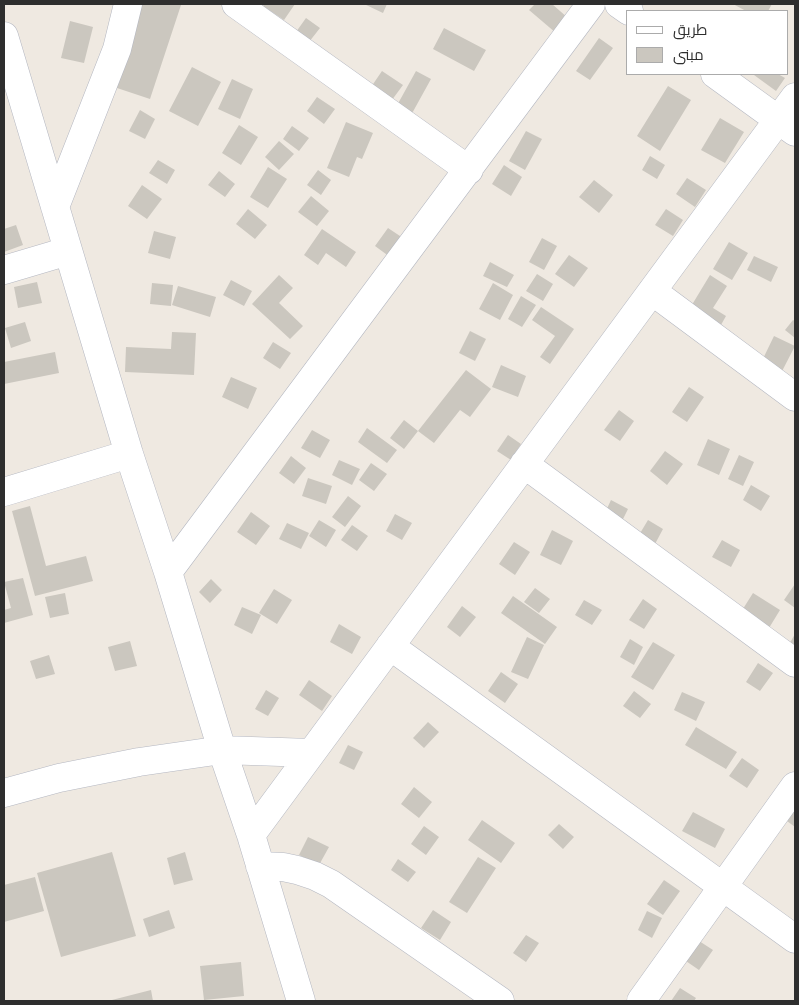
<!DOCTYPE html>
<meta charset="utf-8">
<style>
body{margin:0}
#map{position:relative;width:799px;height:1005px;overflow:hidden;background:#efe9e1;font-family:"Exo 2",Cairo,sans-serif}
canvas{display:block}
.frame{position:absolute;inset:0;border:5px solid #2e2e2e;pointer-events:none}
.legend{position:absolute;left:626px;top:10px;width:162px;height:65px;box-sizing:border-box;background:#fff;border:1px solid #ababab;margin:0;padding:6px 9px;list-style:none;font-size:15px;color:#2e2e2e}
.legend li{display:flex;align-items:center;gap:10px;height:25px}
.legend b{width:25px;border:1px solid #ababab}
</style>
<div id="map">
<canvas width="799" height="1005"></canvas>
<div class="frame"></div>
<ul class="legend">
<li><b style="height:6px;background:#fff"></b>طريق</li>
<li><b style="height:14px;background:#cbc7bf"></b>مبنى</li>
</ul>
</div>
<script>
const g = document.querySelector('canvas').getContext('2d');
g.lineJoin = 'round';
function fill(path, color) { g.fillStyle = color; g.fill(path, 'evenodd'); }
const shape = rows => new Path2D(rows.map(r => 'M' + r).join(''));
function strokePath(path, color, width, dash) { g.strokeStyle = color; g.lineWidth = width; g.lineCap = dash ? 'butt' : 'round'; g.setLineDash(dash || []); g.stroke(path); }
const building = shape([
 [142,4,181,5,150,99,114,87],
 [265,4,295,4,284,20,263,6],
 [364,4,387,4,383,13],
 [535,4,552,4,568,18,556,33,529,10],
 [733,4,772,4,768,11,746,11],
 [306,18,320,28,309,42,296,32],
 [70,21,93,27,84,63,61,58],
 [444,28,486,50,474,71,433,49],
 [599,38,613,48,590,80,576,71],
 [192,67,221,82,198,126,169,111],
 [382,71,403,85,389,104,369,90],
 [416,71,431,79,410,117,395,109],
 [755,74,778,74,785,78,776,91,754,75],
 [232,79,253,89,240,119,218,109],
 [668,86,691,100,660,151,637,136],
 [317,97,335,109,324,124,307,111],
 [140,110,155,119,145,139,129,131],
 [720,118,744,132,725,163,701,150],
 [346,122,373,133,362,159,357,157,349,177,327,168],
 [239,125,258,137,241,165,222,153],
 [292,126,309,138,299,151,283,139],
 [526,131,542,139,525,170,509,161],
 [279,141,294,154,279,170,265,157],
 [650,156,665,165,657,179,642,170],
 [158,160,175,170,167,184,149,173],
 [504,165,522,177,511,196,492,184],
 [268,167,287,179,268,208,250,197],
 [318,170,331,180,321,195,307,185],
 [219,171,235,184,225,197,208,185],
 [687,178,706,190,695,207,676,194],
 [594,180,613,195,599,213,579,197],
 [142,185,162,199,147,219,128,206],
 [311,196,329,211,317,226,298,212],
 [248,209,267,225,255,239,236,224],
 [666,209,683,220,673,236,655,225],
 [16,225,23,245,4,252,4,229],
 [388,228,403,238,390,257,375,246],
 [322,229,356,252,346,267,326,253,318,265,304,255],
 [154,231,176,237,170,259,148,253],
 [542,238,557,246,544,270,529,262],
 [729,242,748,253,732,280,713,269],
 [569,255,588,268,574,287,555,274],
 [754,256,778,267,771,282,747,270],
 [490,262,514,275,507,287,483,276],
 [537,274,553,284,543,301,526,291],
 [279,275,293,288,279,303,303,326,290,339,252,304],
 [710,275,727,286,713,308,726,316,717,332,687,313],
 [231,280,252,291,244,306,223,295],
 [37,282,42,303,18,308,14,287],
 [152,283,173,285,171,306,150,304],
 [493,283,513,295,500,320,479,309],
 [178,286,216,297,210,317,172,305],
 [521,296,536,305,522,327,508,319],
 [541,307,574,329,550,364,540,357,555,336,532,320],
 [793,320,795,321,795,338,785,330],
 [25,322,31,341,11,348,5,328],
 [470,331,486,339,475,361,459,353],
 [172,332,196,333,194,375,125,372,126,347,171,349],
 [774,336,795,346,779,377,759,367],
 [273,342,291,353,280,369,263,358],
 [55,352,59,373,4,384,4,362],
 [501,365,526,376,518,397,492,387],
 [466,370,491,389,470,417,460,410,434,443,418,431],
 [231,377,257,388,248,409,222,397],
 [689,387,704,397,687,422,672,412],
 [619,410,634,421,620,441,604,430],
 [404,420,418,431,404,449,390,438],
 [367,428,397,450,387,463,358,442],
 [312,430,330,440,320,458,301,448],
 [508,435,521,444,511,460,497,451],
 [708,439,730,449,719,475,697,465],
 [665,451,683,464,667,485,650,471],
 [739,455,754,462,743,486,728,479],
 [291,456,306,468,294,484,279,473],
 [339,460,360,469,352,485,332,475],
 [371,463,387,474,374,491,359,480],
 [308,478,332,486,326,504,302,496],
 [751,485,770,496,761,511,743,500],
 [348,496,361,506,345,527,332,517],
 [611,500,628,509,621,523,604,515],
 [30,506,46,566,86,556,93,581,35,596,12,511],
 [251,512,270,526,256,545,237,532],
 [395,514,412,523,402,540,386,531],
 [319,520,336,530,326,547,309,536],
 [648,520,663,529,655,544,639,535],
 [287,523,309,533,301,549,279,539],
 [352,525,368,536,357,551,341,540],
 [552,530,573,541,561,565,540,555],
 [722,540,740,550,731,567,712,557],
 [514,542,530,552,515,575,499,564],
 [23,578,33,615,4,623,4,610,11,608,4,582],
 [211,579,222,590,210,603,199,592],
 [795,584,795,608,784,600],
 [535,588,550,599,539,613,524,602],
 [274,589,292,600,277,624,259,613],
 [65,593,69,614,50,618,45,597],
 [753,593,780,610,769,628,741,612],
 [513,596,557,627,545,644,501,613],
 [643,599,657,609,644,629,629,620],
 [584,600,602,610,592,625,575,615],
 [462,606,476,617,460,637,447,627],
 [242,607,261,615,252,634,234,625],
 [339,624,361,637,352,654,330,642],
 [795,634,795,650,788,646],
 [527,637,544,645,528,679,511,672],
 [630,639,643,647,634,665,620,657],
 [130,641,137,666,115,671,108,647],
 [653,642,675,655,653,690,631,677],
 [49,655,55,674,36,679,30,661],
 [758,663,773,673,760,691,746,682],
 [501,672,518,684,505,703,488,691],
 [309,680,332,696,322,711,299,695],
 [266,690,279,698,268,716,255,709],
 [634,691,651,704,640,718,623,706],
 [682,692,705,702,696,721,674,710],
 [428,722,439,732,424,748,413,738],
 [696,727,737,752,726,769,685,745],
 [348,745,363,752,354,770,339,763],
 [742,758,759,770,747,788,729,776],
 [414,787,432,802,419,818,401,804],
 [795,809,795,827,787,821],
 [693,812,725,829,715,848,682,831],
 [482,820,515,843,501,863,468,840],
 [559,824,574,837,563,849,548,835],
 [424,826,439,837,426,855,411,844],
 [308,837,329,847,319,865,299,855],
 [112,852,136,936,61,957,37,873],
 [185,852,193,880,174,885,167,858],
 [478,857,496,868,467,913,449,902],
 [398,859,416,872,408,882,391,870],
 [35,877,44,911,4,922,4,885],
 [664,880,680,891,663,915,647,904],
 [169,910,175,928,149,937,143,919],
 [433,910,451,922,440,940,421,928],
 [647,911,662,918,652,938,638,930],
 [526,935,539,943,526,962,513,953],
 [696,939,713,950,699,970,683,959],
 [241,962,244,996,204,1000,200,966],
 [680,988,696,998,694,1001,671,1001],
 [151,990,153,1001,108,1001]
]);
const minor = shape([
 [236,4,469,170],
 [619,4,629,11],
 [4,36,129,454,168,572,222,750,251,835,301,1001],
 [715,74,795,132],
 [55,207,117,49,128,4],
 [4,270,68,251],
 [652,291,795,397],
 [524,464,795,663],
 [4,492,129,454],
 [168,572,591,4],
 [390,646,795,939],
 [4,793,59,778,139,762,222,750,311,753],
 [251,835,795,97],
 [260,866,283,867,297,870,315,876,331,884,500,1001],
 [641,1001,795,786]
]);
fill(building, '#cbc7bf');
strokePath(minor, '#b4b7c1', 29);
strokePath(minor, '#fff', 28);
</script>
